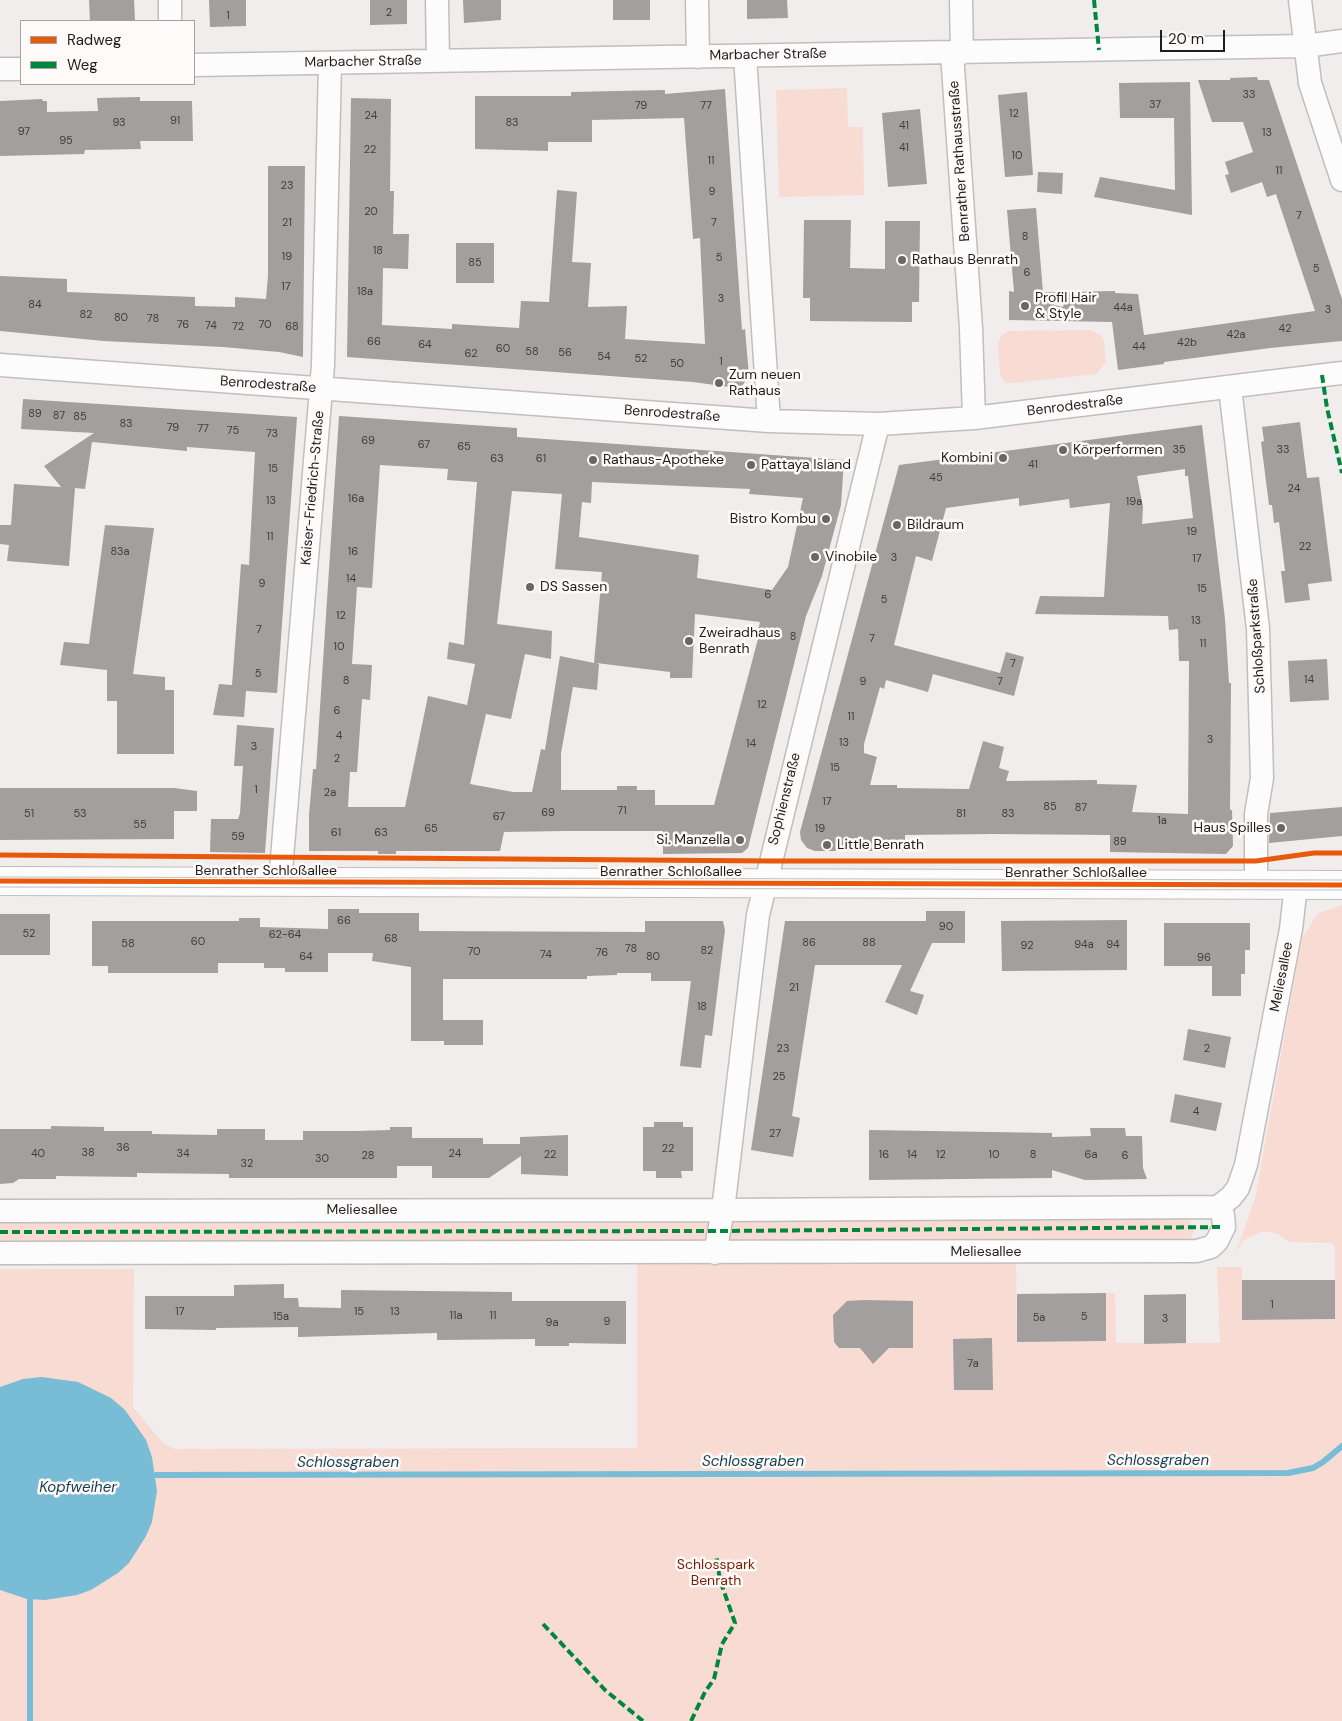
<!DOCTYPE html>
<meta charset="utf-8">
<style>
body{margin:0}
#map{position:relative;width:1342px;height:1721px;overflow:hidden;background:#f1edec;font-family:"DM Sans",sans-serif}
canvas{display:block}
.legend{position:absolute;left:20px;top:20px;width:175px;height:65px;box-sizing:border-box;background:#fefaf9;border:1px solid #a5a2a1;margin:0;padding:6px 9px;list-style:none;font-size:15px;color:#201e1d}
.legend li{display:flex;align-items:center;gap:10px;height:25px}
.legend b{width:25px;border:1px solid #a5a2a1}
.scale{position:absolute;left:1160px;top:30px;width:65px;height:22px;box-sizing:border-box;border:2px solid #201e1d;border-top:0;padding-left:6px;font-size:15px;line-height:18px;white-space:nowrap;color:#201e1d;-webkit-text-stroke:4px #fefaf9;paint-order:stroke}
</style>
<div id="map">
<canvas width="1342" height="1721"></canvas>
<ul class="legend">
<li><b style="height:6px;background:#e8590c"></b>Radweg</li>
<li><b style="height:6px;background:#00873e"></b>Weg</li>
</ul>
<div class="scale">20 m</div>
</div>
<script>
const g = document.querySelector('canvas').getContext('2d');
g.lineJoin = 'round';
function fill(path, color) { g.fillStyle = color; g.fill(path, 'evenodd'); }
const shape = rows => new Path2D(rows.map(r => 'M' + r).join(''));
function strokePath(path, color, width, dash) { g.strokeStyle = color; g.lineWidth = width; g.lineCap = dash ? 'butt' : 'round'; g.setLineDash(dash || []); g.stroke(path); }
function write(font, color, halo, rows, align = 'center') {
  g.font = font + ' "DM Sans",sans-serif'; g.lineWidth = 5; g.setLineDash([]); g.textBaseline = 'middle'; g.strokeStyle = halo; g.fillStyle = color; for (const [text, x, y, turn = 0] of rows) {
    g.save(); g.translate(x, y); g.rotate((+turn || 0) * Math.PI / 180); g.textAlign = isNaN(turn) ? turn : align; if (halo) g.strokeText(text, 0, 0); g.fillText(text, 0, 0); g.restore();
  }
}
const green = shape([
 [847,88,848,127,863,127,864,195,779,197,776,90],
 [1090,330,1100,335,1104,341,1106,361,1097,374,1012,383,1005,382,1000,375,998,343,1002,335,1008,331],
 [1342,905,1342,1721,0,1721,0,1269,134,1269,133,1407,163,1443,174,1449,637,1448,637,1257,1016,1256,1017,1342,1106,1341,1106,1293,1115,1293,1116,1343,1220,1343,1217,1267,1242,1267,1242,1320,1335,1319,1335,1248,1332,1243,1289,1242,1278,1234,1263,1231,1243,1241,1235,1255,1255,1199,1302,939,1317,914],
 [0,1216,1188,1217,1194,1231,1190,1242,0,1247]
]);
const water = shape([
 [42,1377,78,1382,111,1398,125,1410,146,1440,152,1457,157,1491,152,1522,146,1536,129,1563,118,1573,91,1590,77,1595,45,1600,27,1599,0,1590,0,1387,23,1379]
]);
const stream = shape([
 [156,1475,1288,1473,1313,1468,1323,1462,1342,1446],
 [30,1721,30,1599]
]);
const building = shape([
 [89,0,134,0,135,21,90,21],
 [209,0,246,0,246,26,210,27],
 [370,0,407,0,407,24,370,25],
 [463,0,501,0,501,20,464,23],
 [613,0,650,0,650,20,613,20],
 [747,0,787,0,788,18,747,19],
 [1257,77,1258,80,1269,80,1342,299,1342,341,1270,348,1164,362,1164,364,1118,370,1112,322,1009,320,1009,291,1014,292,1007,210,1036,208,1043,292,1055,292,1054,305,1063,307,1067,292,1115,291,1115,293,1138,294,1144,335,1315,311,1276,194,1267,197,1262,182,1231,193,1225,175,1229,174,1225,162,1253,152,1243,122,1212,122,1198,80,1230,80,1230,78],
 [1190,82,1192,215,1094,197,1100,177,1175,190,1174,118,1120,118,1119,83],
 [725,89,742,330,745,329,749,376,742,386,736,388,693,382,347,357,351,98,391,99,390,191,394,191,393,234,409,234,408,269,383,268,382,325,452,329,452,324,519,328,521,301,549,302,557,190,577,192,572,262,591,263,588,307,627,306,625,339,705,344,700,238,693,239,684,118,592,120,592,142,548,142,548,151,475,149,475,96,571,96,571,92,665,90,665,94],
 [1027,92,1033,175,1005,177,998,95],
 [140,97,140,101,192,101,193,141,140,141,141,149,85,150,84,154,0,156,0,101,42,99,43,101,47,101,47,112,98,111,97,98],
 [920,109,927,184,888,187,882,113],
 [268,166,305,166,303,357,279,352,223,347,104,341,0,331,0,276,67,279,67,292,195,297,195,306,235,307,235,297,266,299,268,275],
 [1038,172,1063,173,1062,194,1037,192],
 [804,220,851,220,850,268,885,269,885,221,920,221,919,302,912,302,912,322,810,321,810,298,803,298],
 [456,243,494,243,494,283,456,283],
 [23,399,297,417,277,693,246,691,244,717,213,715,219,684,232,685,241,564,249,565,255,452,187,447,187,451,92,442,85,489,75,488,69,566,7,561,9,545,0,544,0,525,11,525,14,484,61,487,44,466,94,433,21,429],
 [339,416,517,428,517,437,844,460,841,505,822,576,806,616,748,848,742,853,663,854,663,831,564,831,504,832,500,851,396,851,396,854,378,854,378,851,309,851,309,815,313,769,316,769],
 [380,465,448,469,447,480,477,482,464,645,449,642,447,659,475,664,467,705,428,696,405,807,348,807,350,772,357,772,362,699,370,700,372,665,352,664,357,587,372,588],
 [592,482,750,489,749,494,803,498,788,567,772,590,697,578,699,555,579,537,582,502,591,503],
 [512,491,562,494,555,569,602,572,594,663,560,656,545,750,541,749,532,792,513,792,470,784,486,714,511,719,525,654,551,659,552,631,497,624],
 [695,614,760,622,756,639,758,639,714,805,655,805,655,790,637,790,637,786,617,786,617,790,561,790,561,753,573,687,597,690,599,664,596,663,670,672,670,678,692,678],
 [1300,422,1307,478,1319,477,1332,581,1308,584,1310,600,1285,603,1281,571,1285,571,1279,522,1274,523,1272,505,1269,505,1261,442,1264,441,1262,427],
 [1202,425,1225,619,1229,683,1231,683,1230,810,1232,810,1233,846,1226,854,1110,852,1110,835,992,834,905,835,905,851,815,851,807,848,801,840,800,832,899,465],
 [1185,469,1185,476,1188,476,1193,518,1142,524,1143,507,1137,476],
 [1019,498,1019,506,1069,499,1070,508,1110,503,1104,597,1040,596,1035,614,1168,616,1169,630,1178,629,1179,661,1189,661,1188,814,1132,812,1137,785,1097,784,1097,780,1006,781,1009,771,999,768,1004,747,983,741,969,789,897,788,897,785,870,785,877,757,864,753,864,744,880,687,884,689,886,680,928,692,933,674,1014,696,1024,657,1006,652,1000,673,894,645,916,556,932,561,946,508],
 [105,525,154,528,133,674,165,677,165,690,174,690,174,754,117,754,117,701,107,701,107,670,60,665,64,642,89,644],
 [1327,659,1329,700,1290,702,1288,661],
 [237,725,274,728,265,853,210,852,211,819,238,819,240,813,243,766,234,766],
 [0,788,174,788,197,791,197,811,174,811,174,839,0,840],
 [1342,807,1342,836,1269,843,1270,813],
 [328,909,359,909,359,913,419,913,419,931,645,932,645,921,723,921,725,930,712,1036,705,1035,701,1068,680,1066,691,981,651,981,651,973,617,973,617,975,587,976,587,979,443,979,443,1020,483,1020,483,1045,444,1045,444,1041,411,1041,411,967,372,961,373,953,328,953,328,972,285,972,285,968,264,968,264,963,218,963,218,973,108,973,108,966,92,966,92,921,239,921,239,918,260,918,260,927,328,929],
 [926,911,965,911,965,943,932,943,910,991,924,995,917,1015,885,1002,902,965,815,965,792,1116,800,1118,793,1157,751,1150,785,921,926,921],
 [0,914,50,914,50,955,0,955],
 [1127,920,1127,970,1002,971,1001,921],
 [1164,923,1250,923,1250,950,1245,950,1245,974,1241,974,1241,996,1212,996,1212,966,1164,966],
 [1188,1029,1231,1037,1225,1068,1183,1060],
 [1175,1094,1222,1103,1216,1131,1170,1122],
 [654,1122,683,1122,683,1127,693,1127,693,1171,681,1171,682,1178,656,1178,656,1171,643,1171,643,1127,654,1127],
 [51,1126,104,1127,104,1131,152,1131,152,1134,217,1135,217,1129,265,1129,265,1140,303,1140,303,1131,357,1131,390,1130,390,1127,412,1127,412,1138,483,1138,483,1144,520,1144,520,1137,568,1135,568,1176,521,1174,521,1156,489,1178,432,1178,432,1166,397,1166,397,1178,229,1178,229,1174,137,1173,137,1177,56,1176,56,1179,19,1179,13,1183,0,1184,0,1129,51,1129],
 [1090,1128,1125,1128,1126,1136,1142,1136,1143,1168,1147,1179,1085,1180,1052,1170,1052,1178,869,1180,869,1130,1052,1133,1052,1137,1091,1136],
 [1242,1280,1335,1280,1335,1319,1242,1320],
 [284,1284,284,1298,298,1298,299,1307,341,1308,341,1290,512,1292,512,1301,626,1301,626,1344,569,1343,569,1346,535,1346,535,1339,437,1340,437,1333,298,1337,298,1327,216,1328,216,1330,145,1329,145,1296,234,1296,234,1285],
 [1106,1293,1106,1341,1017,1342,1017,1294],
 [1186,1294,1186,1343,1144,1344,1144,1295],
 [864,1300,913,1301,913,1348,889,1348,873,1364,860,1348,839,1348,834,1342,833,1315,847,1301],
 [992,1338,993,1390,954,1390,953,1339]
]);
const minor = shape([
 [170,0,170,21],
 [437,0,438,61],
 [697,0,698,57],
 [961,0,962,53],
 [1300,0,1310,83,1342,180],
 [952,53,971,328,974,418],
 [745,56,769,421],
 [194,65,1306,46,1342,41],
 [0,69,21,69],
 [0,365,769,421,878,424,974,418,1342,373],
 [1230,387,1258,629,1262,778,1256,814,1256,885],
 [280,882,323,365,330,63],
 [0,1211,723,1210,1218,1207,1231,1197,1238,1188,1246,1165,1291,929,1296,885],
 [0,1253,1197,1251,1211,1247,1217,1241,1224,1227,1223,1215,1218,1207],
 [715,1253,723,1210,758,915,878,424]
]);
const secondary = shape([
 [0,881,1342,885]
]);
const tram = shape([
 [0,877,1342,880],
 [0,887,1342,890]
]);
const quiet = shape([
 [1094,0,1099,50],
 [1322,375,1327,408,1342,473],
 [0,1232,720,1231,1224,1227],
 [543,1624,605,1690,643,1721],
 [691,1721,705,1692,714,1679,722,1644,735,1623,720,1580,716,1555]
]);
const cycleway = shape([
 [0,855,770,861,1256,861,1314,853,1342,853],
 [0,881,1342,885]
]);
const markers = [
 [902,260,5,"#696665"],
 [1025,306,5,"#696665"],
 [719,383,5,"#696665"],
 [1063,450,5,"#696665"],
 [1003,458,5,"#696665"],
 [593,460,5,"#696665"],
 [751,465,5,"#696665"],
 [826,519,5,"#696665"],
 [897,525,5,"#696665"],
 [815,557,5,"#696665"],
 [530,587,5,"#696665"],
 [689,641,5,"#696665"],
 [1281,828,5,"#696665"],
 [740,840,5,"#696665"],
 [827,845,5,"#696665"]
];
const numberNames = [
 ["2",389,13],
 ["1",228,16],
 ["33",1249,95],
 ["37",1155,105],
 ["79",641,106],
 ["77",706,106],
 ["12",1014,114],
 ["24",371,116],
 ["91",175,121],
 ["93",119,123],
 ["83",512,123],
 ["41",904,126],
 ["97",24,132],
 ["13",1267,133],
 ["95",66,141],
 ["41",904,148],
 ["22",370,150],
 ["10",1017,156],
 ["11",711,161],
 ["11",1279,171],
 ["23",287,186],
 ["9",712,192],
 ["20",371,212],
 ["7",1299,216],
 ["21",287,223],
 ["7",714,223],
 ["8",1025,237],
 ["18",378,251],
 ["19",287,257],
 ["5",719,258],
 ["85",475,263],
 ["5",1316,269],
 ["6",1027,273],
 ["17",286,287],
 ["18a",365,292],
 ["3",721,299],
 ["84",35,305],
 ["44a",1123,308],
 ["3",1328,310],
 ["82",86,315],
 ["80",121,318],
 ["78",153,319],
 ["76",183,325],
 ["70",265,325],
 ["74",211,326],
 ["72",238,327],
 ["68",292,327],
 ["42",1285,329],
 ["42a",1236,335],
 ["66",374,342],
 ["42b",1187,343],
 ["64",425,345],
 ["44",1139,347],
 ["60",503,349],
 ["58",532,352],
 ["56",565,353],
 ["62",471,354],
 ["54",604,357],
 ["52",641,359],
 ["1",721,362],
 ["50",677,364],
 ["89",35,414],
 ["87",59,416],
 ["85",80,417],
 ["83",126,424],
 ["79",173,428],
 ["77",203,429],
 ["75",233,431],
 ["73",272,434],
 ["69",368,441],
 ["67",424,445],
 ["65",464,447],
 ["35",1179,450],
 ["33",1283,450],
 ["63",497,459],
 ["61",541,459],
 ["41",1033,465],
 ["15",273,469],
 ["45",936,478],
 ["24",1294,489],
 ["16a",356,499],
 ["13",271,501],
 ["19a",1134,502],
 ["19",1192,532],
 ["11",270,537],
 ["22",1305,547],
 ["83a",120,552],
 ["16",353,552],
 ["3",894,558],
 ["17",1197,559],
 ["14",351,579],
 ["9",262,584],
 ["15",1202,589],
 ["6",768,595],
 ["5",884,600],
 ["12",341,616],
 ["13",1196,621],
 ["7",259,630],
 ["8",793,637],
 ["7",872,639],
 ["11",1203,644],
 ["10",339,647],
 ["7",1013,664],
 ["5",258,674],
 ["14",1309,680],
 ["8",346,681],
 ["9",863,682],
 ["7",1000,682],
 ["12",762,705],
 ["6",337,711],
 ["11",851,717],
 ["4",339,736],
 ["3",1210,740],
 ["13",844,743],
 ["14",751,744],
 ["3",254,747],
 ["2",337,759],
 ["15",835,768],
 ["1",256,790],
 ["2a",330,793],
 ["17",827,802],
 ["85",1050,807],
 ["87",1081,808],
 ["71",622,811],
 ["69",548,813],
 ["51",29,814],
 ["53",80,814],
 ["81",961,814],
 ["83",1008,814],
 ["67",499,817],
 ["1a",1162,821],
 ["55",140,825],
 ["65",431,829],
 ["19",820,829],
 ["61",336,833],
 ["63",381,833],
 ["59",238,837],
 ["89",1120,842],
 ["66",344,921],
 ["90",946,927],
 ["52",29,934],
 ["62-64",285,935],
 ["68",391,939],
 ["60",198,942],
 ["86",809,943],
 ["88",869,943],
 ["58",128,944],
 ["94a",1084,945],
 ["94",1113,945],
 ["92",1027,946],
 ["78",631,949],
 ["82",707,951],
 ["70",474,952],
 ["76",602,953],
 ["74",546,955],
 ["64",306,957],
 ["80",653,957],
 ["96",1204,958],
 ["21",794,988],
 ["18",702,1007],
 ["23",783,1049],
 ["2",1207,1049],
 ["25",779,1077],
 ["4",1196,1112],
 ["27",775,1134],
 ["36",123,1148],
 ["22",668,1149],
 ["38",88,1153],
 ["40",38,1154],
 ["34",183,1154],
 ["24",455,1154],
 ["22",550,1155],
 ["16",884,1155],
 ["14",912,1155],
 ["12",941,1155],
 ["10",994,1155],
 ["8",1033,1155],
 ["6a",1091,1155],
 ["28",368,1156],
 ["6",1125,1156],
 ["30",322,1159],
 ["32",247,1164],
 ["1",1272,1305],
 ["17",180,1312],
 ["15",359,1312],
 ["13",395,1312],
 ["11a",456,1316],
 ["11",493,1316],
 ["15a",281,1317],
 ["5",1084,1317],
 ["5a",1039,1318],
 ["3",1165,1319],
 ["9",607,1322],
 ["9a",552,1323],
 ["7a",973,1364]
];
const streetNames = [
 ["Marbacher Straße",768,55,-1],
 ["Marbacher Straße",363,62,-1],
 ["Benrather Rathausstraße",960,161,-94],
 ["Benrodestraße",268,385,4],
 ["Benrodestraße",1075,406,-7],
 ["Benrodestraße",672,414,4],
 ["Kaiser-Friedrich-Straße",313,488,-85],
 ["Schloßparkstraße",1257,636,-94],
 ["Sophienstraße",785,799,-76],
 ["Benrather Schloßallee",266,871],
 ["Benrather Schloßallee",671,872],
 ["Benrather Schloßallee",1076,873],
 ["Meliesallee",1282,977,-79],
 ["Meliesallee",362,1210],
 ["Meliesallee",986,1252]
];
const poiNames = [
 ["Rathaus Benrath",912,260],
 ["Profil Hair",1035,298],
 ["& Style",1035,314],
 ["Zum neuen",729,375],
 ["Rathaus",729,391],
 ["Körperformen",1073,450],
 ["Kombini",993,458,"right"],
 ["Rathaus-Apotheke",603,460],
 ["Pattaya Island",761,465],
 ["Bistro Kombu",816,519,"right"],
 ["Bildraum",907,525],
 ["Vinobile",825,557],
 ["DS Sassen",540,587],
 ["Zweiradhaus",699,633],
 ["Benrath",699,649],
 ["Haus Spilles",1271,828,"right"],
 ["Si. Manzella",730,840,"right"],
 ["Little Benrath",837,845]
];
const parkNames = [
 ["Schlosspark",716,1565],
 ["Benrath",716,1581]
];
const waterNames = [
 ["Schlossgraben",1158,1461],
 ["Schlossgraben",753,1462],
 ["Schlossgraben",348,1463],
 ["Kopfweiher",78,1488]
];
fill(green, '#f8dbd3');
fill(water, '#79bcd5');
strokePath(stream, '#79bcd5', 6);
fill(building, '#a29f9e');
strokePath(minor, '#c1bebd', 25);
strokePath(secondary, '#c1bebd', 30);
strokePath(minor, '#fdfcfc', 22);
strokePath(secondary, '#fdfcfc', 28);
strokePath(tram, '#c1c0c0', 1);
strokePath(quiet, '#00873e', 4, [8, 4]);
strokePath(cycleway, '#e8590c', 5);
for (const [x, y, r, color] of markers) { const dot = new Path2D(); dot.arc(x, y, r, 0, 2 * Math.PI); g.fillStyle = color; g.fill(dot); strokePath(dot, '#fefaf9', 2); }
write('11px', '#403e3d', null, numberNames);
write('14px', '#201e1d', '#fefaf9', streetNames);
write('14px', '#201e1d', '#fefaf9', poiNames, 'left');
write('14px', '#7c1d00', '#fefaf9', parkNames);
write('italic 15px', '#143f4e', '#fefaf9', waterNames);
</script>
